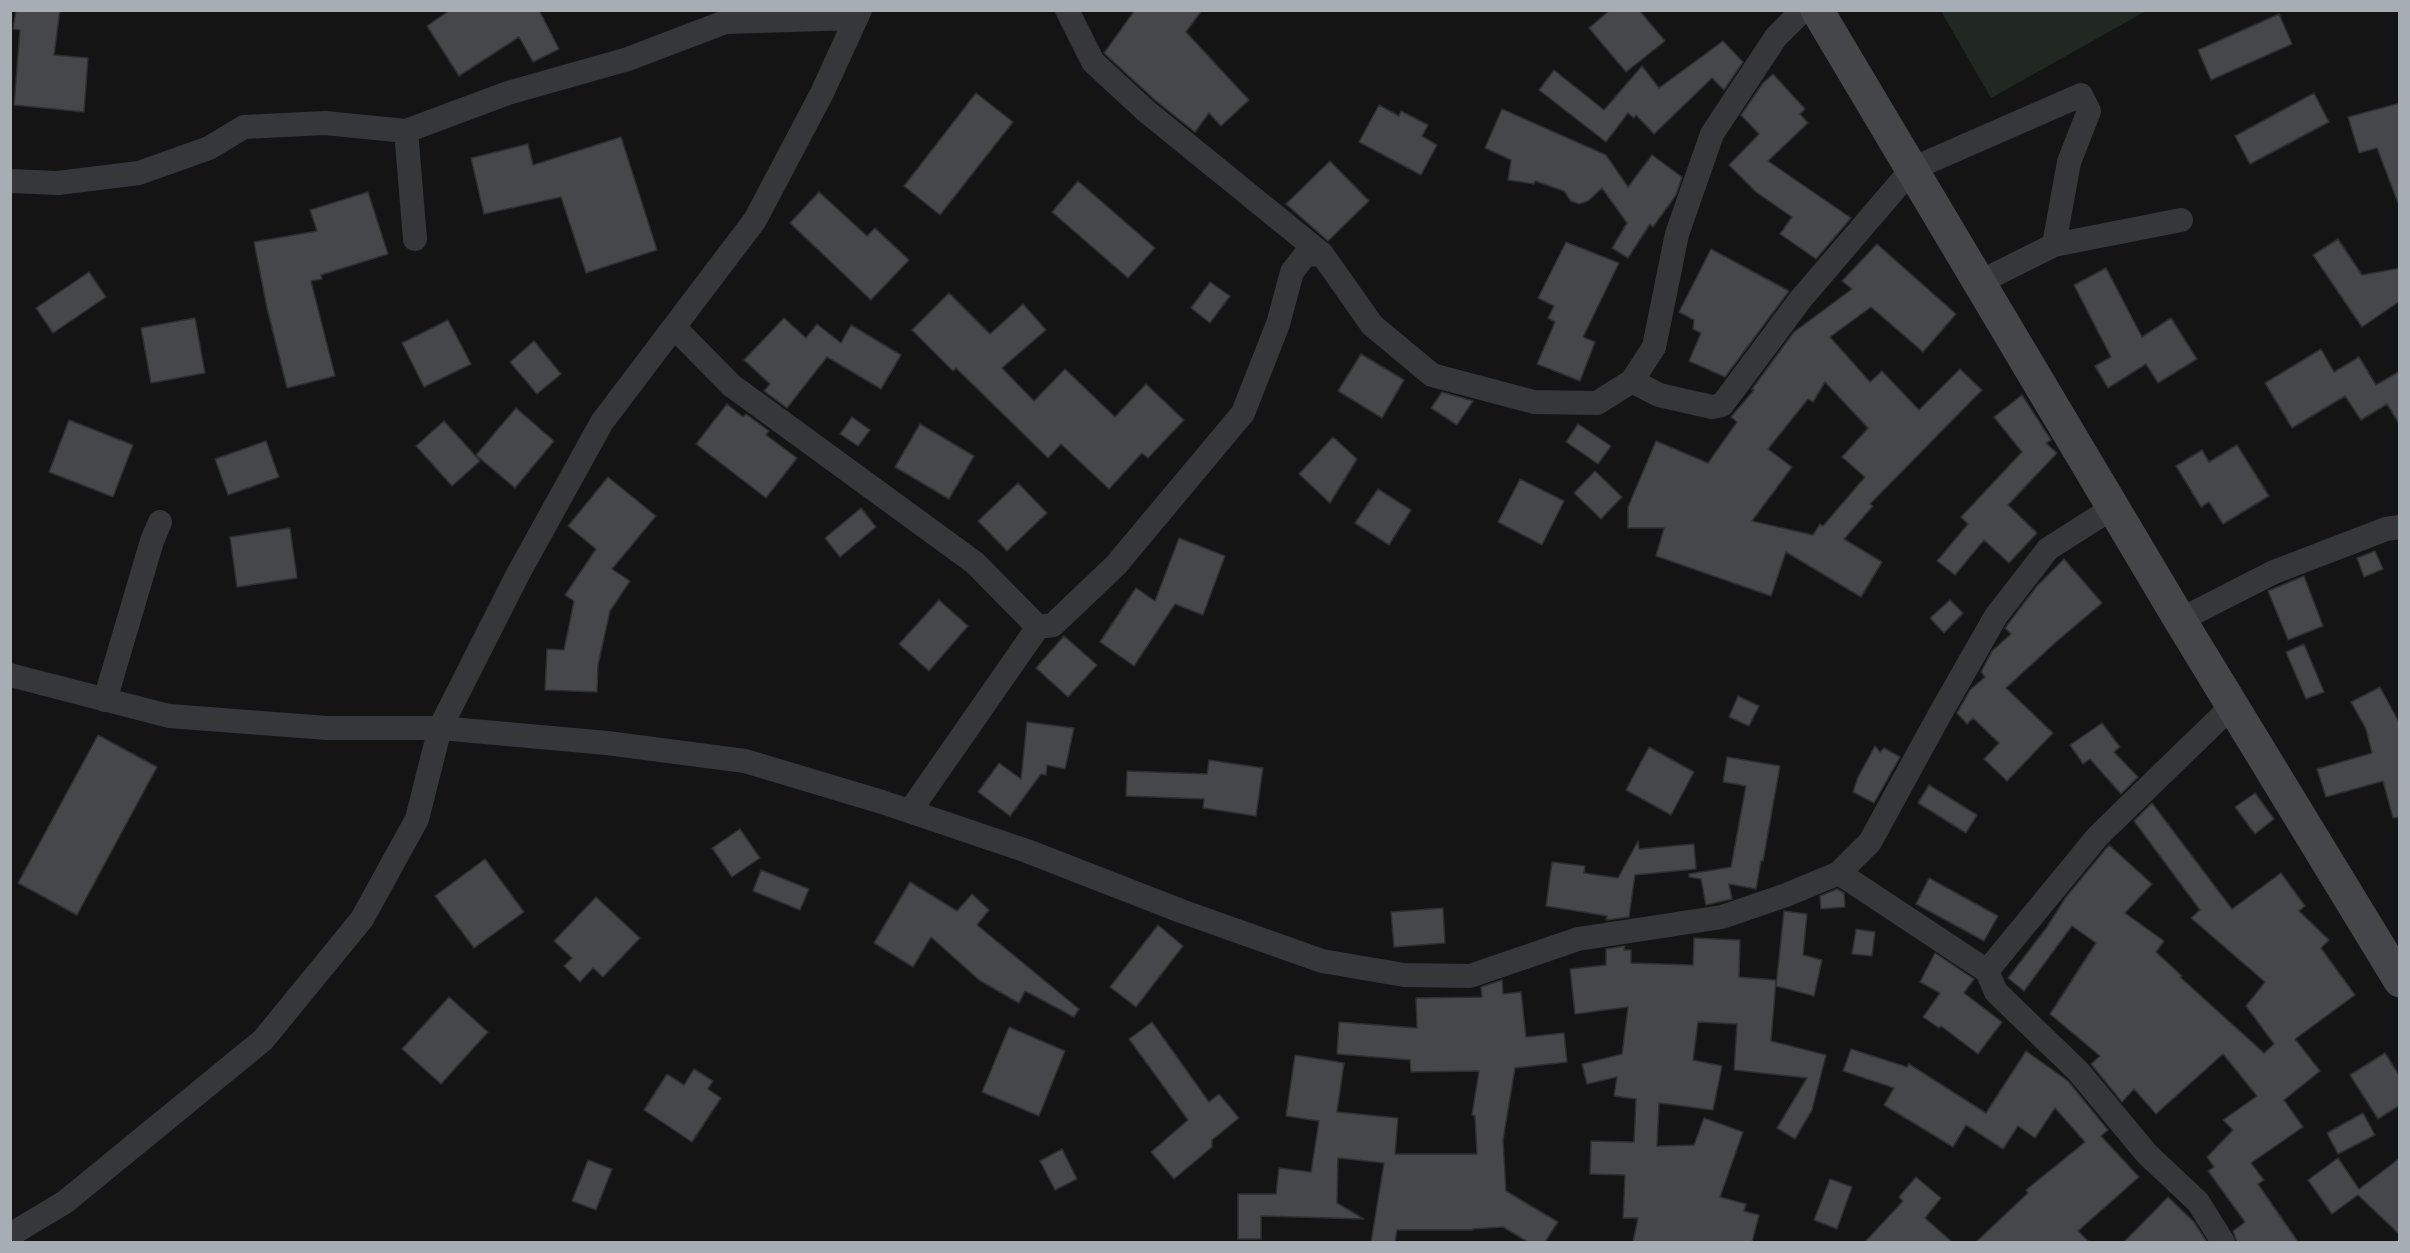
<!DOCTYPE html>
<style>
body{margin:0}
#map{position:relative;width:2410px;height:1253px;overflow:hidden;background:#141415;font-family:"Golos Text",sans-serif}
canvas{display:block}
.frame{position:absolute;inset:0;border:12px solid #a7adb4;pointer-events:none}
</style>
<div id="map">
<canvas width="2410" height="1253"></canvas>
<div class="frame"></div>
</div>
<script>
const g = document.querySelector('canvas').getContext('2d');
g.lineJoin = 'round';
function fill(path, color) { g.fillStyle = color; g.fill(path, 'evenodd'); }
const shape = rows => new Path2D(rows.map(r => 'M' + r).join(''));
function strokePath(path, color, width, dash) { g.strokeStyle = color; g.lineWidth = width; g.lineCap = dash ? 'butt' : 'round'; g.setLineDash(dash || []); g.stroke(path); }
const green = shape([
 [1941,11,2146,11,1991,98]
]);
const building = shape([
 [16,10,60,10,54,55,88,58,84,112,14,105,20,30,13,29,16,10],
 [450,10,539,10,559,49,533,62,519,37,459,76,427,26,450,10],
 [1135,10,1202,10,1186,32,1249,100,1221,126,1209,113,1195,132,1186,125,1155,100,1104,53,1135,10],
 [1610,10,1639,10,1665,41,1626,72,1589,28,1610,10],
 [2279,14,2292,44,2211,80,2198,50,2279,14],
 [1723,41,1743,62,1724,90,1712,78,1654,134,1636,115,1634,118,1628,113,1606,142,1539,90,1554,70,1604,110,1642,66,1659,88,1723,41],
 [1773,74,1805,109,1800,114,1808,123,1768,161,1851,218,1816,259,1780,234,1792,217,1756,192,1729,165,1759,134,1741,115,1763,83,1773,74],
 [976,93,1013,122,940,215,904,186,976,93],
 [2314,93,2329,122,2250,164,2235,136,2314,93],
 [2400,103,2400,202,2398,203,2377,148,2359,153,2348,117,2400,103],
 [1379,105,1399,116,1401,111,1428,125,1422,136,1437,145,1421,175,1359,142,1379,105],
 [1502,109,1606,155,1628,187,1652,155,1682,177,1676,195,1653,227,1650,224,1628,258,1612,248,1627,223,1602,188,1588,201,1579,204,1571,201,1564,191,1535,181,1534,184,1508,180,1511,160,1485,148,1502,109],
 [621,137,657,250,586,273,561,197,484,214,471,158,528,144,533,165,621,137],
 [1330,161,1369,201,1328,241,1286,204,1330,161],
 [1078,181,1155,248,1128,278,1052,212,1078,181],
 [368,192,388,254,321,275,322,279,311,281,335,376,287,388,267,308,254,242,317,231,310,210,368,192],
 [819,192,867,236,875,228,909,260,871,300,790,223,819,192],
 [2338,239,2362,275,2400,268,2400,301,2362,327,2313,255,2338,239],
 [1566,242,1619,263,1583,337,1595,342,1580,381,1537,364,1555,322,1548,318,1554,306,1538,298,1566,242],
 [1877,244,1956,314,1923,352,1871,307,1830,337,1870,382,1882,371,1919,410,1960,369,1982,390,1870,504,1873,506,1844,539,1882,562,1861,597,1786,552,1771,596,1656,556,1664,528,1628,528,1628,507,1656,441,1708,463,1737,422,1731,417,1754,390,1752,389,1794,332,1852,289,1842,281,1877,244],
 [1825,382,1868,428,1842,457,1865,477,1823,526,1820,524,1813,535,1752,521,1792,467,1768,449,1808,399,1813,402,1825,382],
 [1711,249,1789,291,1725,377,1689,361,1701,333,1693,329,1694,320,1679,312,1711,249],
 [2106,268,2142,337,2171,318,2197,359,2158,383,2146,364,2108,388,2095,366,2111,357,2074,285,2106,268],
 [89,272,106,297,53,333,36,308,89,272],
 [1210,282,1230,296,1210,323,1191,308,1210,282],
 [949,293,990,334,1023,304,1046,330,1002,368,1034,401,1065,369,1115,417,1146,384,1184,420,1148,458,1142,453,1109,489,1061,444,1048,458,956,368,953,371,912,330,949,293],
 [195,318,205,373,151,383,141,328,195,318],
 [784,318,806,338,817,324,841,343,851,325,901,355,881,389,827,357,787,408,764,391,770,384,744,360,784,318],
 [448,320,471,364,424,387,402,343,448,320],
 [534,341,561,374,537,394,510,362,534,341],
 [2321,349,2334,372,2359,357,2376,385,2400,371,2400,425,2387,404,2361,420,2345,396,2292,428,2265,383,2321,349],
 [1361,354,1404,380,1382,418,1338,391,1361,354],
 [1442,392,1473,401,1457,425,1431,408,1442,392],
 [2022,395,2051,440,2046,443,2057,453,2008,505,2037,533,2009,563,1984,540,1955,575,1937,561,1968,524,1961,517,2022,452,1994,417,2022,395],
 [727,404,743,417,746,414,769,431,766,435,797,458,766,498,696,444,727,404],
 [516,408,554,441,515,488,476,455,516,408],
 [852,417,870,430,858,446,840,434,852,417],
 [69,420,133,445,113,497,49,472,69,420],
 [444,421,480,461,452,486,416,446,444,421],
 [920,424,974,456,949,499,895,467,920,424],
 [1578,424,1611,446,1598,464,1566,442,1578,424],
 [1333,437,1357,459,1330,503,1299,474,1333,437],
 [266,441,279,477,228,495,215,459,266,441],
 [2237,445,2269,496,2223,524,2209,502,2201,507,2176,466,2202,450,2209,462,2237,445],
 [1595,471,1622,497,1601,519,1574,493,1595,471],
 [608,477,656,516,612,569,630,581,610,611,598,665,597,692,545,690,547,649,564,650,574,601,565,595,596,549,568,526,608,477],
 [1520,479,1564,501,1542,545,1498,522,1520,479],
 [1018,483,1047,513,1007,551,978,521,1018,483],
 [1378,489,1411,510,1389,545,1355,523,1378,489],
 [861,508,876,527,840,557,825,538,861,508],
 [290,528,297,578,237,587,230,537,290,528],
 [1179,538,1225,556,1203,615,1175,604,1134,666,1100,642,1136,588,1155,601,1179,538],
 [2375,551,2383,569,2364,577,2357,558,2375,551],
 [2064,559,2102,603,2056,642,2006,688,2053,733,2007,781,1984,759,1999,743,1973,718,1967,724,1957,713,1970,690,1985,677,1981,672,1992,651,2011,634,2005,628,2008,624,2037,586,2064,559],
 [2304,576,2323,626,2288,640,2268,591,2304,576],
 [939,600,968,626,929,671,899,644,939,600],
 [1950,600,1963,613,1944,633,1930,618,1950,600],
 [1064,636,1097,665,1068,697,1036,668,1064,636],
 [2304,644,2324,692,2306,699,2286,652,2304,644],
 [2380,687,2400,724,2400,817,2393,818,2383,781,2326,797,2317,769,2372,753,2366,729,2351,702,2380,687],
 [1738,696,1759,706,1749,726,1729,717,1738,696],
 [1027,722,1074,728,1065,769,1047,765,1046,775,1041,774,1010,816,978,792,999,763,1021,779,1027,722],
 [2102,723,2120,747,2114,752,2138,777,2121,794,2090,759,2083,764,2070,745,2102,723],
 [98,735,157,767,77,915,18,883,98,735],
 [1875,746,1880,752,1884,748,1900,757,1874,803,1853,792,1858,777,1875,746],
 [1649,747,1694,772,1671,815,1626,790,1649,747],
 [1727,757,1780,766,1763,861,1761,861,1756,889,1729,884,1732,899,1706,905,1701,879,1689,877,1689,874,1731,867,1746,786,1723,782,1727,757],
 [1209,760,1263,768,1256,816,1203,808,1204,799,1126,796,1127,771,1207,774,1209,760],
 [1929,785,1977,815,1966,833,1918,803,1929,785],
 [2255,793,2274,819,2255,834,2235,807,2255,793],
 [2152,803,2232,909,2281,873,2305,906,2299,911,2329,940,2321,948,2355,995,2295,1039,2320,1071,2284,1100,2303,1127,2251,1163,2264,1180,2258,1184,2298,1242,2237,1242,2233,1231,2245,1222,2208,1171,2214,1167,2207,1157,2233,1130,2223,1120,2257,1096,2223,1054,2156,1114,2134,1089,2122,1102,2091,1064,2100,1056,2050,1014,2096,943,2072,926,2024,991,2008,978,2047,927,2066,897,2109,845,2152,884,2125,913,2164,941,2156,952,2182,976,2180,977,2264,1053,2274,1044,2246,1006,2265,982,2191,918,2200,910,2134,821,2152,803],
 [740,829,760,858,732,877,712,848,740,829],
 [1638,841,1639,849,1694,844,1696,869,1635,875,1629,917,1606,920,1607,916,1546,906,1552,862,1585,866,1584,873,1618,878,1638,841],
 [485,859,524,912,474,948,435,896,485,859],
 [761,870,809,889,800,910,753,891,761,870],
 [1929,878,1998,916,1984,941,1916,904,1929,878],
 [910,882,957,911,972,894,989,910,977,925,1079,1009,1074,1017,1025,991,1019,1003,979,980,931,937,913,967,874,943,910,882],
 [1837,889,1844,893,1845,907,1821,909,1820,896,1837,889],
 [596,897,640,938,603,977,593,968,580,982,564,966,572,958,554,941,596,897],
 [1443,908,1445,943,1394,947,1391,912,1443,908],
 [1784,911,1807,914,1803,955,1822,960,1814,996,1776,986,1784,911],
 [1158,925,1183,946,1136,1007,1110,987,1158,925],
 [1856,929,1875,932,1872,956,1852,954,1856,929],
 [1694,938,1740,940,1739,977,1776,980,1771,1041,1826,1055,1812,1110,1795,1139,1777,1128,1807,1078,1734,1070,1737,1024,1698,1022,1693,1060,1722,1066,1713,1110,1659,1103,1657,1146,1694,1145,1704,1118,1743,1132,1720,1197,1746,1204,1744,1211,1759,1215,1752,1242,1633,1242,1638,1218,1623,1218,1625,1175,1590,1174,1591,1141,1634,1142,1636,1099,1614,1096,1617,1077,1587,1084,1582,1064,1622,1054,1628,1007,1575,1014,1570,969,1606,965,1606,949,1625,946,1624,950,1631,950,1631,963,1693,965,1694,938],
 [1935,953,1974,979,1964,993,2002,1022,1978,1054,1941,1026,1939,1028,1923,1017,1940,993,1920,982,1935,953],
 [1502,980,1503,994,1521,992,1526,1037,1564,1033,1567,1062,1515,1068,1503,1140,1506,1191,1558,1222,1545,1242,1528,1242,1503,1227,1473,1229,1473,1230,1397,1230,1395,1242,1371,1242,1384,1163,1338,1158,1337,1203,1364,1219,1261,1216,1261,1239,1238,1239,1238,1194,1276,1194,1279,1168,1311,1172,1319,1121,1286,1116,1295,1055,1344,1063,1337,1112,1398,1118,1395,1154,1477,1154,1475,1116,1472,1115,1479,1071,1411,1072,1410,1060,1337,1054,1339,1022,1417,1028,1416,998,1482,997,1481,987,1502,980],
 [449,997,488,1032,441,1084,402,1049,449,997],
 [1152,1022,1209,1102,1219,1094,1239,1118,1212,1140,1212,1147,1174,1179,1151,1152,1188,1120,1129,1039,1152,1022],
 [1009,1027,1065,1051,1039,1116,982,1092,1009,1027],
 [1851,1049,1907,1067,1909,1064,1986,1113,2026,1051,2068,1081,2108,1130,2101,1136,2139,1177,2078,1231,2089,1242,1976,1242,2028,1193,2026,1190,2085,1142,2055,1108,2035,1138,2018,1126,2003,1149,1966,1125,1953,1147,1884,1105,1894,1088,1843,1071,1851,1049],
 [2385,1053,2400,1077,2400,1105,2378,1119,2350,1075,2385,1053],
 [694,1069,713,1081,708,1089,721,1098,692,1142,644,1110,667,1074,684,1085,694,1069],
 [2363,1113,2375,1135,2338,1154,2327,1133,2363,1113],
 [1062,1149,1077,1179,1055,1190,1040,1161,1062,1149],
 [2338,1158,2359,1189,2400,1158,2400,1235,2358,1195,2332,1214,2308,1180,2338,1158],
 [588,1160,612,1169,596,1210,572,1201,588,1160],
 [1916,1177,1941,1198,1925,1218,1952,1242,1865,1242,1903,1201,1899,1197,1916,1177],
 [1830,1179,1852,1187,1837,1229,1814,1220,1830,1179],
 [2168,1197,2194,1222,2207,1242,2124,1242,2168,1197]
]);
const minor = shape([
 [1067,10,1093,62,1146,111,1322,254],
 [406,131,415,239],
 [10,181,58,183,139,173,209,148,244,127,325,123,406,131,508,93,628,59,725,22,856,18],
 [1980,282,2054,245,2181,220],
 [675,328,731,385,975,563,1038,627,1053,625,1116,565,1243,413,1278,324,1292,272,1305,255,1322,254,1372,325,1432,375,1534,402,1597,403,1632,381,1654,347,1677,234,1712,134,1776,37,1803,10],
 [1632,381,1659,395,1712,407,1722,405,1800,300,1912,169,2081,95,2089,111,2069,162,2054,245],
 [2180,620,2274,572,2386,529,2400,527],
 [10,675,169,716,327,728,440,728,607,743,745,761,882,802,1027,851,1181,911,1322,961,1404,975,1470,976,1578,939,1722,917,1786,895,1839,873,1870,842,1940,714,1996,616,2048,549,2114,507],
 [105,700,152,541,160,522],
 [910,811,1038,627],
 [1839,873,1987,971,1996,992,2078,1071,2147,1154,2198,1202,2223,1242],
 [1987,971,2098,836,2232,706],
 [10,1235,65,1202,263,1040,362,919,417,819,440,728,518,574,602,422,755,220,822,93,860,10]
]);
const secondary = shape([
 [1817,10,2180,620,2400,981]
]);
fill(green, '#212821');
fill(building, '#46474a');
strokePath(building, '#2e2f31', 1.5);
strokePath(minor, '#36373a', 24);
strokePath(secondary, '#44464a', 33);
</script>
